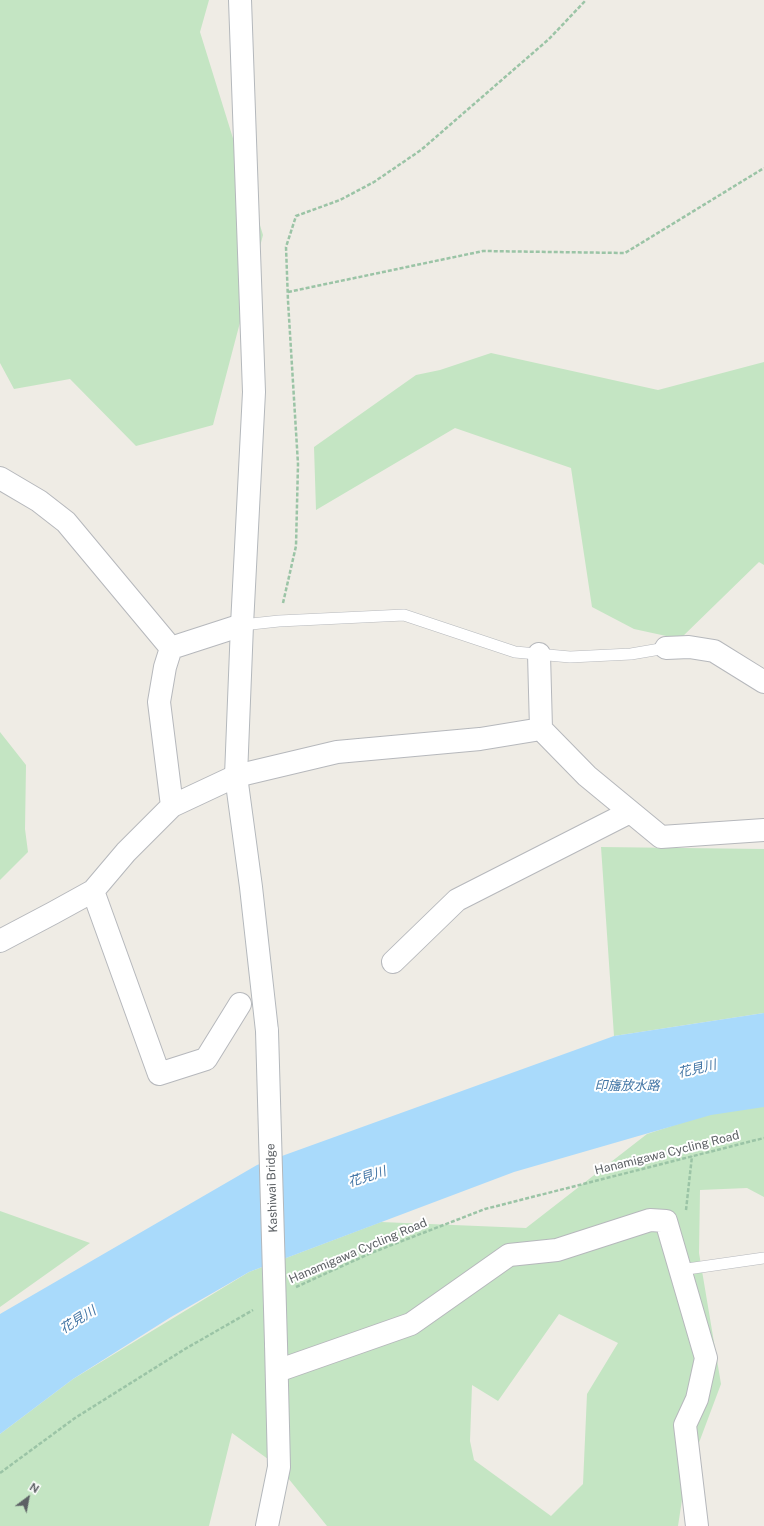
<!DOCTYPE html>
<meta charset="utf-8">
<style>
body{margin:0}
#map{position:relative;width:764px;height:1526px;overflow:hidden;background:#efece5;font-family:"Public Sans",sans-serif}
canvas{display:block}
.north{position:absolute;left:8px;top:1478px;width:40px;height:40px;-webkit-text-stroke:3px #fff;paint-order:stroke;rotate:32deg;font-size:11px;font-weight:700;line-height:16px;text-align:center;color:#5d6165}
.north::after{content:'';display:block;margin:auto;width:14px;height:18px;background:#5d6165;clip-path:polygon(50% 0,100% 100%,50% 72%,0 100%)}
</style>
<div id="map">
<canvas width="764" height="1526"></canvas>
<div class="north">N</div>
</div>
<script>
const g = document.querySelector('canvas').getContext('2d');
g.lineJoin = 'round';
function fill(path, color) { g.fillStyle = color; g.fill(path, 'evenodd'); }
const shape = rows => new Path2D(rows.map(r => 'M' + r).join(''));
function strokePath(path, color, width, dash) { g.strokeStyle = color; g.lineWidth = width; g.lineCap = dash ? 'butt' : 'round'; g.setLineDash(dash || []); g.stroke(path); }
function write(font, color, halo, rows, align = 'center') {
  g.font = font + ' "Public Sans","Noto Sans JP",sans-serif'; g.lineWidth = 4; g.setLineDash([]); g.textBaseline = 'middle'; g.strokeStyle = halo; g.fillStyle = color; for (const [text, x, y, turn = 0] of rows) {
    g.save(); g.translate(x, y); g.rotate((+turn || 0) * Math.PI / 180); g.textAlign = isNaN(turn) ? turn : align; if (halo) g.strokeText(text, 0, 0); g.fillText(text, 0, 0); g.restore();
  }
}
const green = shape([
 [0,0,209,0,200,32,263,235,213,425,136,446,70,379,14,389,0,363],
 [491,353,658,390,764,362,764,565,759,562,680,639,634,629,592,607,571,468,455,428,316,510,314,447,416,375,440,370],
 [0,732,26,765,25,829,28,852,0,880],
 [601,847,764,849,764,1013,614,1036],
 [764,1096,764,1197,747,1188,700,1190,699,1253,721,1384,685,1480,678,1526,327,1526,279,1467,232,1433,209,1526,0,1526,0,1434,73,1379,249,1272,381,1222,526,1228,647,1134],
 [559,1314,618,1343,587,1394,583,1484,551,1516,474,1460,470,1441,472,1385,498,1401],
 [0,1211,90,1243,0,1307]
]);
const water = shape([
 [764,1013,764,1107,711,1115,514,1172,249,1272,171,1317,73,1379,0,1434,0,1314,257,1165,614,1036]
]);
const path = shape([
 [288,292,483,251,625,253,764,168],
 [283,603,296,546,298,464,288,301,286,247,296,216,340,200,374,182,421,150,549,39,586,0],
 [686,1210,692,1156],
 [296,1287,371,1253,485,1209,764,1138],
 [0,1473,75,1418,185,1349,253,1310]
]);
const lane = shape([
 [242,625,279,621,404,615,515,652,570,657,631,654,666,648],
 [680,1270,764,1258]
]);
const street = shape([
 [0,478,39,501,66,522,171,648],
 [666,648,689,647,714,651,764,682],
 [539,654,541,729],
 [172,806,159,702,165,667,171,648,242,625],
 [93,891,159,1074,206,1059,240,1004],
 [0,941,53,913,93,891,126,852,172,806,236,776,337,752,480,739,541,729,587,776,661,837,764,830],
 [393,962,457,900,630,812],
 [277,1371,411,1324,509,1255,557,1250,650,1220,666,1221,706,1358,697,1399,685,1425,697,1526]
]);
const secondary = shape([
 [240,0,254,392,242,625,236,776,251,887,267,1031],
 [267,1526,279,1467,276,1344]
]);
const secondaryBridge = shape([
 [267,1031,276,1344]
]);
const streetNames = [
 ["Hanamigawa Cycling Road",667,1153,-14],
 ["Kashiwai Bridge",272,1188,-92],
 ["Hanamigawa Cycling Road",358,1251,-23]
];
const waterNames = [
 ["花見川",697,1069,-13],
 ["印旛放水路",627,1086],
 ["花見川",367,1177,-18],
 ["花見川",78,1320,-32]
];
fill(green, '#c4e5c3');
fill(water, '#a9dafb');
strokePath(lane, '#b6b8bc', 12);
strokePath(street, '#b6b8bc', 24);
strokePath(secondary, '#b4b8bc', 24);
strokePath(path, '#9bc4a6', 2.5, [4, 2]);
strokePath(lane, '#fff', 11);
strokePath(street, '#fff', 22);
strokePath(secondary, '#fff', 22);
strokePath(secondaryBridge, '#b4b8bc', 24, []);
strokePath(secondaryBridge, '#fff', 22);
write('12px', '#5d6165', '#fff', streetNames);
write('italic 13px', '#4275a5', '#fff', waterNames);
</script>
